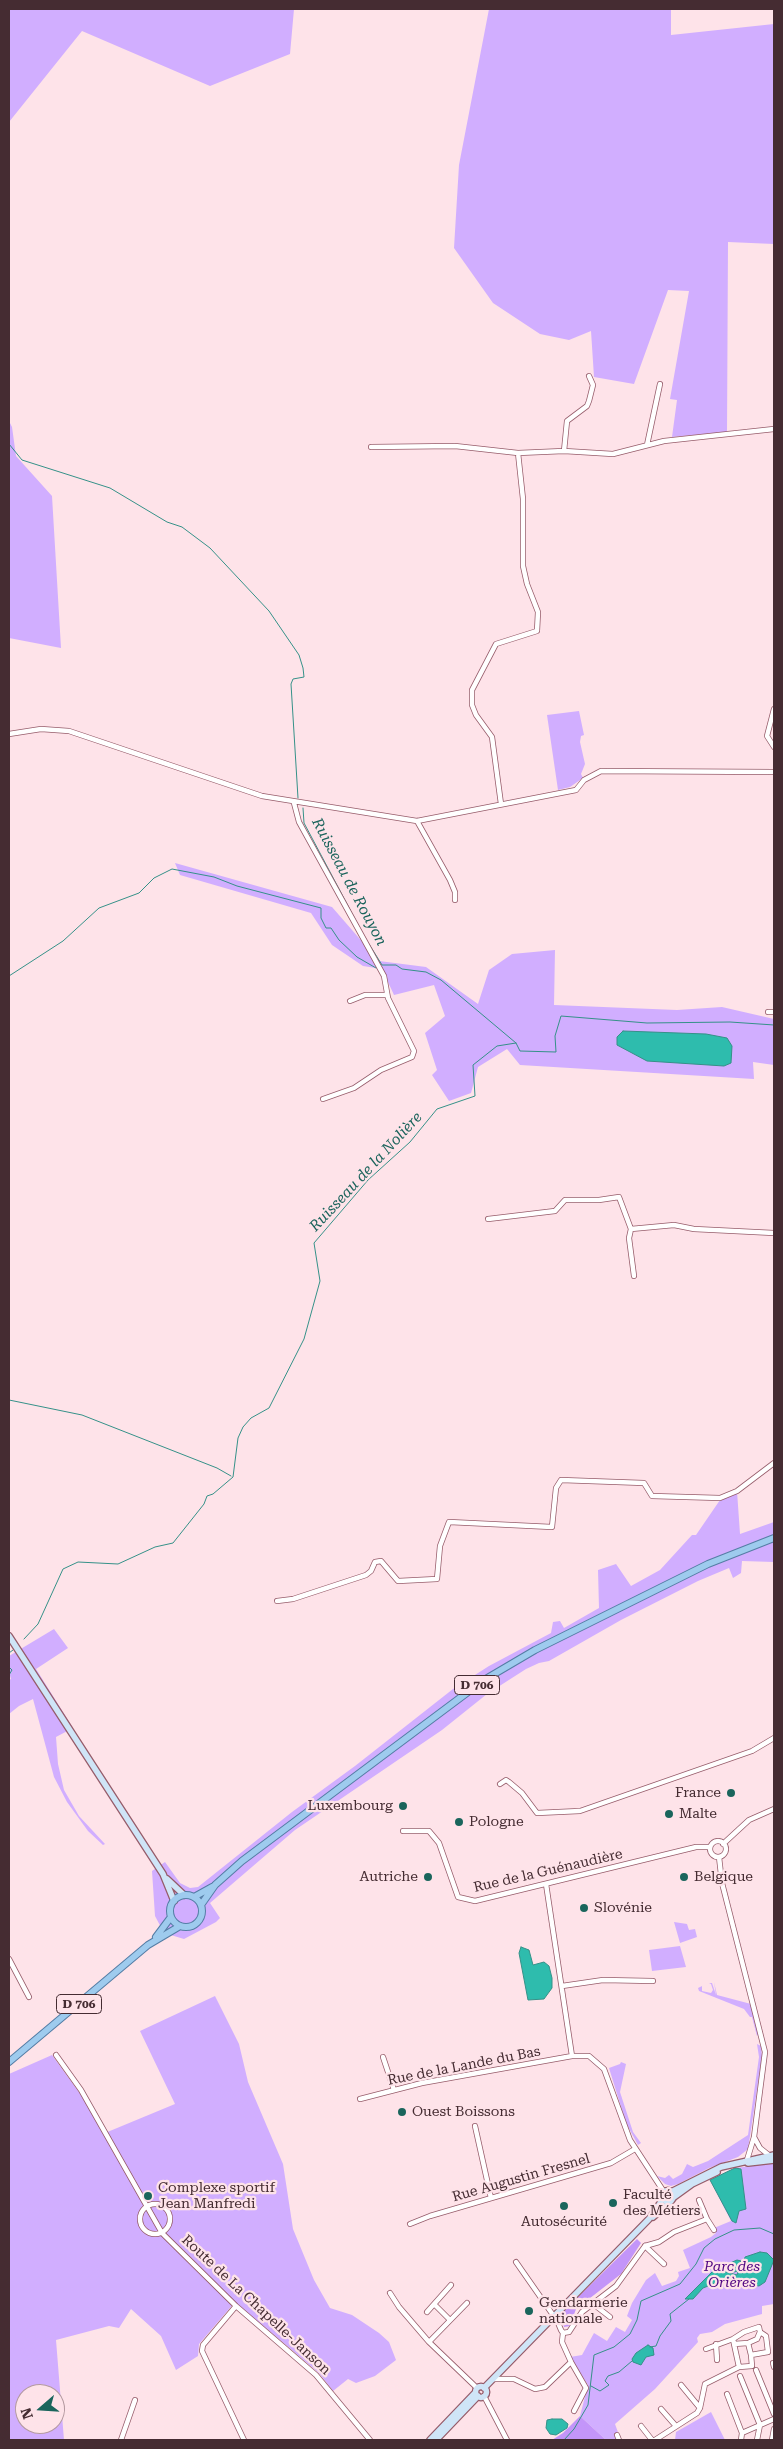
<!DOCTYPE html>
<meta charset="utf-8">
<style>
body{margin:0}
#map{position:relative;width:783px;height:2449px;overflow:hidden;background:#fee3e9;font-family:"Roboto Serif",serif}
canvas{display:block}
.frame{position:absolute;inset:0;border:10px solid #452c32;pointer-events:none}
.north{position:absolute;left:15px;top:2384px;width:50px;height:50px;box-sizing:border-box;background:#fee3e9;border:1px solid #b49aa0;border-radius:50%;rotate:251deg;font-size:14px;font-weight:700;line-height:20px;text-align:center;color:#452c32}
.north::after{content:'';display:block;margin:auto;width:18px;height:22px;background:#1a655c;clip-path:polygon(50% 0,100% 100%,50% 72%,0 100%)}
</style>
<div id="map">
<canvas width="783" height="2449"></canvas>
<div class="frame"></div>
<div class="north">N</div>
</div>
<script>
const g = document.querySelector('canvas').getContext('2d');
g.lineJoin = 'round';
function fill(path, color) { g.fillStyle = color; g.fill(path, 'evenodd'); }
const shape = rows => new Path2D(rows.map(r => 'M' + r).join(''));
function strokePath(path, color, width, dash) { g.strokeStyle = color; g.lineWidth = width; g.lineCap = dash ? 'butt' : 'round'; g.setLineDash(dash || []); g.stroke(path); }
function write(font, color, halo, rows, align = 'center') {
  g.font = font + ' "Roboto Serif",serif'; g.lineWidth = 4.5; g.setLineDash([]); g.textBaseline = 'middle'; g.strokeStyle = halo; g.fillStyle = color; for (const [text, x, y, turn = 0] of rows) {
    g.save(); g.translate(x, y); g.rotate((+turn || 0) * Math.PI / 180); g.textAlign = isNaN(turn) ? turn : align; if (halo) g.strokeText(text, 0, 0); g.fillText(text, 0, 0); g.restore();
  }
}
const green = shape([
 [9,9,294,9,290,54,210,86,82,31,9,122],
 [489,9,671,9,671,35,774,24,774,244,728,242,727,432,672,437,677,400,670,399,689,291,668,290,634,384,594,377,591,331,569,340,540,334,493,303,454,248,459,165],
 [9,421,12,427,16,456,52,496,61,648,9,638],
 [579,711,584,735,581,736,580,742,585,764,581,774,583,778,570,787,558,790,547,715],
 [175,863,332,907,379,961,426,967,478,1004,489,970,512,954,555,950,554,1005,677,1010,722,1007,774,1019,774,1065,753,1062,754,1079,520,1065,507,1049,478,1067,471,1093,449,1101,432,1075,437,1070,425,1033,445,1016,434,985,394,995,382,969,363,966,332,945,311,913,180,875],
 [737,1491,740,1534,774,1522,774,1562,742,1561,741,1573,733,1578,729,1568,698,1581,621,1620,549,1661,539,1663,526,1669,487,1694,442,1730,295,1830,210,1903,220,1918,216,1922,184,1939,164,1933,155,1916,152,1871,165,1862,180,1883,190,1888,198,1887,292,1812,355,1766,453,1689,489,1666,551,1633,553,1622,560,1621,564,1628,599,1608,598,1570,616,1564,631,1586,660,1570,692,1535,696,1535,720,1500],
 [54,1629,68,1648,36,1669,73,1728,56,1737,58,1764,64,1790,79,1816,105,1844,103,1845,88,1831,67,1802,54,1777,33,1699,19,1706,9,1714,9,1680,11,1679,9,1672,9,1656],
 [674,1922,687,1924,689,1930,695,1929,697,1937,680,1943],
 [680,1946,686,1967,652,1971,649,1950],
 [714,1982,717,1995,751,2004,759,2033,757,2036,752,2017,750,2017,744,2009,699,1991,698,1988,704,1985,702,1986,702,1991,711,1993,713,1990,711,1984,709,1983,712,1983,716,1995],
 [215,1996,239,2044,248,2082,283,2164,293,2229,314,2280,330,2308,352,2315,379,2333,389,2342,396,2360,375,2376,356,2383,348,2379,333,2391,319,2373,235,2302,199,2344,198,2356,176,2370,161,2336,131,2309,119,2328,109,2326,56,2340,64,2440,9,2440,9,2074,52,2055,84,2099,105,2133,175,2104,140,2031],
 [25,2394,55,2394,55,2424,25,2424],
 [757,2044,761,2046,762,2057,748,2149,738,2157,709,2168,678,2184,671,2186,665,2184,657,2176,665,2178,669,2175,673,2179,682,2174,687,2164,693,2167,708,2161,748,2135,759,2057],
 [621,2062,626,2064,620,2092,633,2132,641,2143,638,2145,626,2123,609,2068,620,2064],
 [774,2163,774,2304,762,2306,762,2314,725,2324,712,2332,700,2334,697,2338,698,2342,655,2389,615,2424,619,2435,615,2440,606,2440,580,2416,588,2385,570,2357,582,2355,594,2333,607,2341,616,2327,625,2332,632,2320,627,2316,632,2303,646,2280,655,2273,662,2286,676,2281,679,2276,678,2272,690,2268,683,2250,711,2237,716,2233,714,2228,731,2221,710,2180,735,2168],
 [711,2412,725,2440,675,2440,676,2432]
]);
const forest = shape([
 [637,2239,641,2243,621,2274,576,2309,570,2326,564,2327,561,2314],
 [580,2416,606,2440,552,2440,563,2433]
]);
const water = shape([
 [623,1031,706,1034,727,1038,732,1046,731,1063,724,1066,647,1061,617,1045,617,1037,623,1031],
 [521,1947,529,1950,533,1965,544,1962,549,1966,552,1978,552,1988,544,1999,528,2000,519,1953,521,1947],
 [735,2168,741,2169,746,2209,739,2211,736,2223,732,2221,710,2180,735,2168],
 [760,2252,767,2253,774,2260,765,2282,759,2286,727,2280,721,2281,703,2288,693,2299,685,2299,712,2272,716,2269,737,2275,738,2271,734,2272,728,2269,730,2263,737,2260,741,2261,740,2266,743,2267,745,2257,760,2252],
 [648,2345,653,2348,654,2355,646,2357,641,2365,633,2362,632,2359,636,2353,648,2345],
 [552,2419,562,2419,568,2424,567,2428,556,2435,550,2434,546,2428,547,2420,552,2419]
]);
const stream = shape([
 [9,444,22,460,110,488,167,522,182,527,210,548,269,611,299,655,303,668,304,677,293,679,291,684,298,798],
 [303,808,304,823,355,919],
 [369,944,382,965,396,965,402,969,426,972,441,980,516,1043,520,1051,556,1052,555,1036,561,1016,647,1023,730,1022,774,1025],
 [9,976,63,941,99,908,139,893,154,878,172,869,214,877,237,886,321,908,321,918,326,928,331,928,339,940,357,957,376,968],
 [9,1400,82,1415,217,1468,231,1476],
 [24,1639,38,1624,63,1569,78,1562,118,1564,155,1547,173,1543,204,1504,207,1496,213,1494,233,1477,238,1438,243,1427,251,1418,269,1408,304,1339,320,1281,314,1243,368,1180,410,1142,437,1109,475,1096,473,1065,497,1046,516,1043],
 [9,1653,13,1650],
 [9,1667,12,1670,9,1675],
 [650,2347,656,2346,660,2336,671,2321,670,2314,689,2299],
 [591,2386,600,2391,609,2385,605,2381,608,2376,619,2372,632,2361],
 [564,2440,574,2429,588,2405,594,2355,614,2347,630,2334,637,2320,641,2301,680,2284,696,2264,704,2248,715,2239,734,2230,760,2228,774,2234]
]);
const street = shape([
 [647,445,660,384],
 [371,447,455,446,518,453,564,451,613,454,664,441,774,429],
 [564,451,567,421,587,406,589,401,593,385,589,376],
 [774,709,767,736,774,747],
 [9,734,41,729,69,731,262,796,417,821,576,790,584,780,601,771,774,772],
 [294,803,299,822,384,976,388,998,414,1051,412,1057,381,1070,354,1088,323,1099],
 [501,804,492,737,476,715,472,705,472,690,496,644,537,631,538,612,527,584,523,566,523,499,518,453],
 [417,821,450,880,455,892,455,900],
 [350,1001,365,995,387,995],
 [768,1012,774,1012],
 [488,1219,555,1211,565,1200,599,1200,619,1197,631,1229,674,1225,694,1229,774,1233],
 [631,1229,629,1238,634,1276],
 [277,1601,293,1599,366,1575,371,1571,375,1562,381,1561,398,1581,437,1579,440,1546,449,1522,552,1527,556,1488,561,1480,644,1483,652,1496,720,1498,737,1491,774,1463],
 [500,1784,506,1780,509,1782,522,1793,537,1813,580,1811,752,1751,774,1738],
 [403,1831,429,1831,439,1843,458,1897,475,1901,696,1847,710,1847],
 '710 1849a8 8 0 1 1 16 0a8 8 0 1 1-16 0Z',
 [723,1844,749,1820,774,1809],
 [719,1857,722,1883,765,2052,754,2137,747,2160],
 [546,1884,572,2056,589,2056,604,2069,630,2140,664,2192],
 [9,1959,29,1997],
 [562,1986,603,1980,653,1981],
 [56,2055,81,2090,162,2233,236,2306,316,2375,370,2440],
 [383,2057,394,2090],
 [360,2099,422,2083,572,2056],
 [475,2126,491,2198],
 [754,2137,760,2148,770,2156],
 '140 2219a15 15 0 1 1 30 0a15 15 0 1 1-30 0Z',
 [707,2219,714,2230],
 [410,2224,430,2216,611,2163,635,2149],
 [645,2246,659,2242,674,2232,707,2219,699,2200],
 [645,2246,664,2264],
 [516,2262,553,2315],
 [390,2293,399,2307,429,2342,477,2388],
 [592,2303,610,2317],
 [434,2304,450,2320],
 [236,2306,203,2345,202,2351,244,2440],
 [427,2312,451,2285],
 [556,2318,561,2330,563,2333,569,2332,582,2312,616,2286,645,2246],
 [429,2342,467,2303],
 [748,2343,757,2339,760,2332],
 [716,2344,717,2360],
 [706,2349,733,2339],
 [571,2362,586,2388,574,2411],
 [773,2363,774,2367],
 [739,2367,752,2366,751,2355],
 [756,2370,774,2414],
 [740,2376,760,2425,757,2440],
 [494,2379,514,2379,535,2389,545,2387,571,2362,562,2342,563,2333],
 [681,2385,700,2408],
 [727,2394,742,2433],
 [484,2396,507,2440],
 [661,2409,675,2425],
 [641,2426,652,2440],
 [617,2435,619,2440],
 [121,2440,135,2400],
 [655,2440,697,2413,700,2408,705,2384,739,2367,734,2344,733,2339,744,2332,759,2327,760,2332,766,2336,768,2352,751,2355,748,2343,734,2344],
 [741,2440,742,2433,774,2419],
 [772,2440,774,2429]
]);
const secondary = shape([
 [9,1636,163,1874,174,1901],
 [167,1879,184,1895],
 [748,2163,774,2160],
 '662.5 2196a5.5 5.5 0 1 1 11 0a5.5 5.5 0 1 1-11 0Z',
 [671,2192,721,2167,774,2155],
 [674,2197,692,2184,717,2172],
 [653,2217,671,2201],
 '475.5 2392a5.5 5.5 0 1 1 11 0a5.5 5.5 0 1 1-11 0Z',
 [484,2388,649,2219,663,2199],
 [430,2440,475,2393],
 [436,2440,478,2396]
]);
const primary = shape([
 '170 1911a16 16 0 1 1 32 0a16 16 0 1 1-32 0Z',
 [194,1897,212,1887],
 [201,1905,215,1885,242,1861,484,1680,535,1650,708,1564,774,1538],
 [156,1937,171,1917],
 [9,2062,148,1945,180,1926]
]);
const markers = [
 [731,1793,5,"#1a655c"],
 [403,1806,5,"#1a655c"],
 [669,1814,5,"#1a655c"],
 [459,1822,5,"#1a655c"],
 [428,1877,5,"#1a655c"],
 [684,1877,5,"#1a655c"],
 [584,1908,5,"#1a655c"],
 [402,2112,5,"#1a655c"],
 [148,2196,5,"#1a655c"],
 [613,2203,5,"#1a655c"],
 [564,2206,5,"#1a655c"],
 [529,2311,5,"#1a655c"]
];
const shields = [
 [477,1685,45],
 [79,2004,45]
];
const shieldNames = [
 ["D 706",477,1685],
 ["D 706",79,2004]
];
const poiNames = [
 ["France",721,1793,"right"],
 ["Luxembourg",393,1806,"right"],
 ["Malte",679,1814],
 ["Pologne",469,1822],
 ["Autriche",418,1877,"right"],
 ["Belgique",694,1877],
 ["Slovénie",594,1908],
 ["Ouest Boissons",412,2112],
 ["Complexe sportif",158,2188],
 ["Jean Manfredi",158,2204],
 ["Faculté",623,2195],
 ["des Métiers",623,2211],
 ["Autosécurité",564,2222,"center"],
 ["Gendarmerie",539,2303],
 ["nationale",539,2319]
];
const streetNames = [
 ["Rue de la Guénaudière",548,1871,-13],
 ["Rue de la Lande du Bas",464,2066,-11],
 ["Rue Augustin Fresnel",521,2178,-16],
 ["Route de La Chapelle-Janson",256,2305,43]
];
const parkNames = [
 ["Parc des",732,2267],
 ["Orières",732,2283]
];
const waterNames = [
 ["Ruisseau de Rouyon",349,882,62],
 ["Ruisseau de la Nolière",366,1172,-47]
];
fill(green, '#d1aeff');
fill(forest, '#c395f9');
fill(water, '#2ebcad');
strokePath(water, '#359188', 1);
strokePath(stream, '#359188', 1);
strokePath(street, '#965c6a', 6);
strokePath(secondary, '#965c6a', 8);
strokePath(primary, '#557da5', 8);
strokePath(street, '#fff', 4.5);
strokePath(secondary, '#cfe5f7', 5.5);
strokePath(primary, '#9ecbee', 6);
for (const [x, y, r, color] of markers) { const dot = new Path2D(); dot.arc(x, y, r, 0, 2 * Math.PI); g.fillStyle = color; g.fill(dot); strokePath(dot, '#fee3e9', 2); }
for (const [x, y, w] of shields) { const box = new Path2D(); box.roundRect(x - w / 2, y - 9.5, w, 19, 4); g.fillStyle = '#fee3e9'; g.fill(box); strokePath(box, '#452c32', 1); }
write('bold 12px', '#452c32', null, shieldNames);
write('14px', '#452c32', '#fee3e9', poiNames, 'left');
write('14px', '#452c32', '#fee3e9', streetNames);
write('italic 14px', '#4f0482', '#fee3e9', parkNames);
write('italic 15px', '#1b645c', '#fee3e9', waterNames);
</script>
